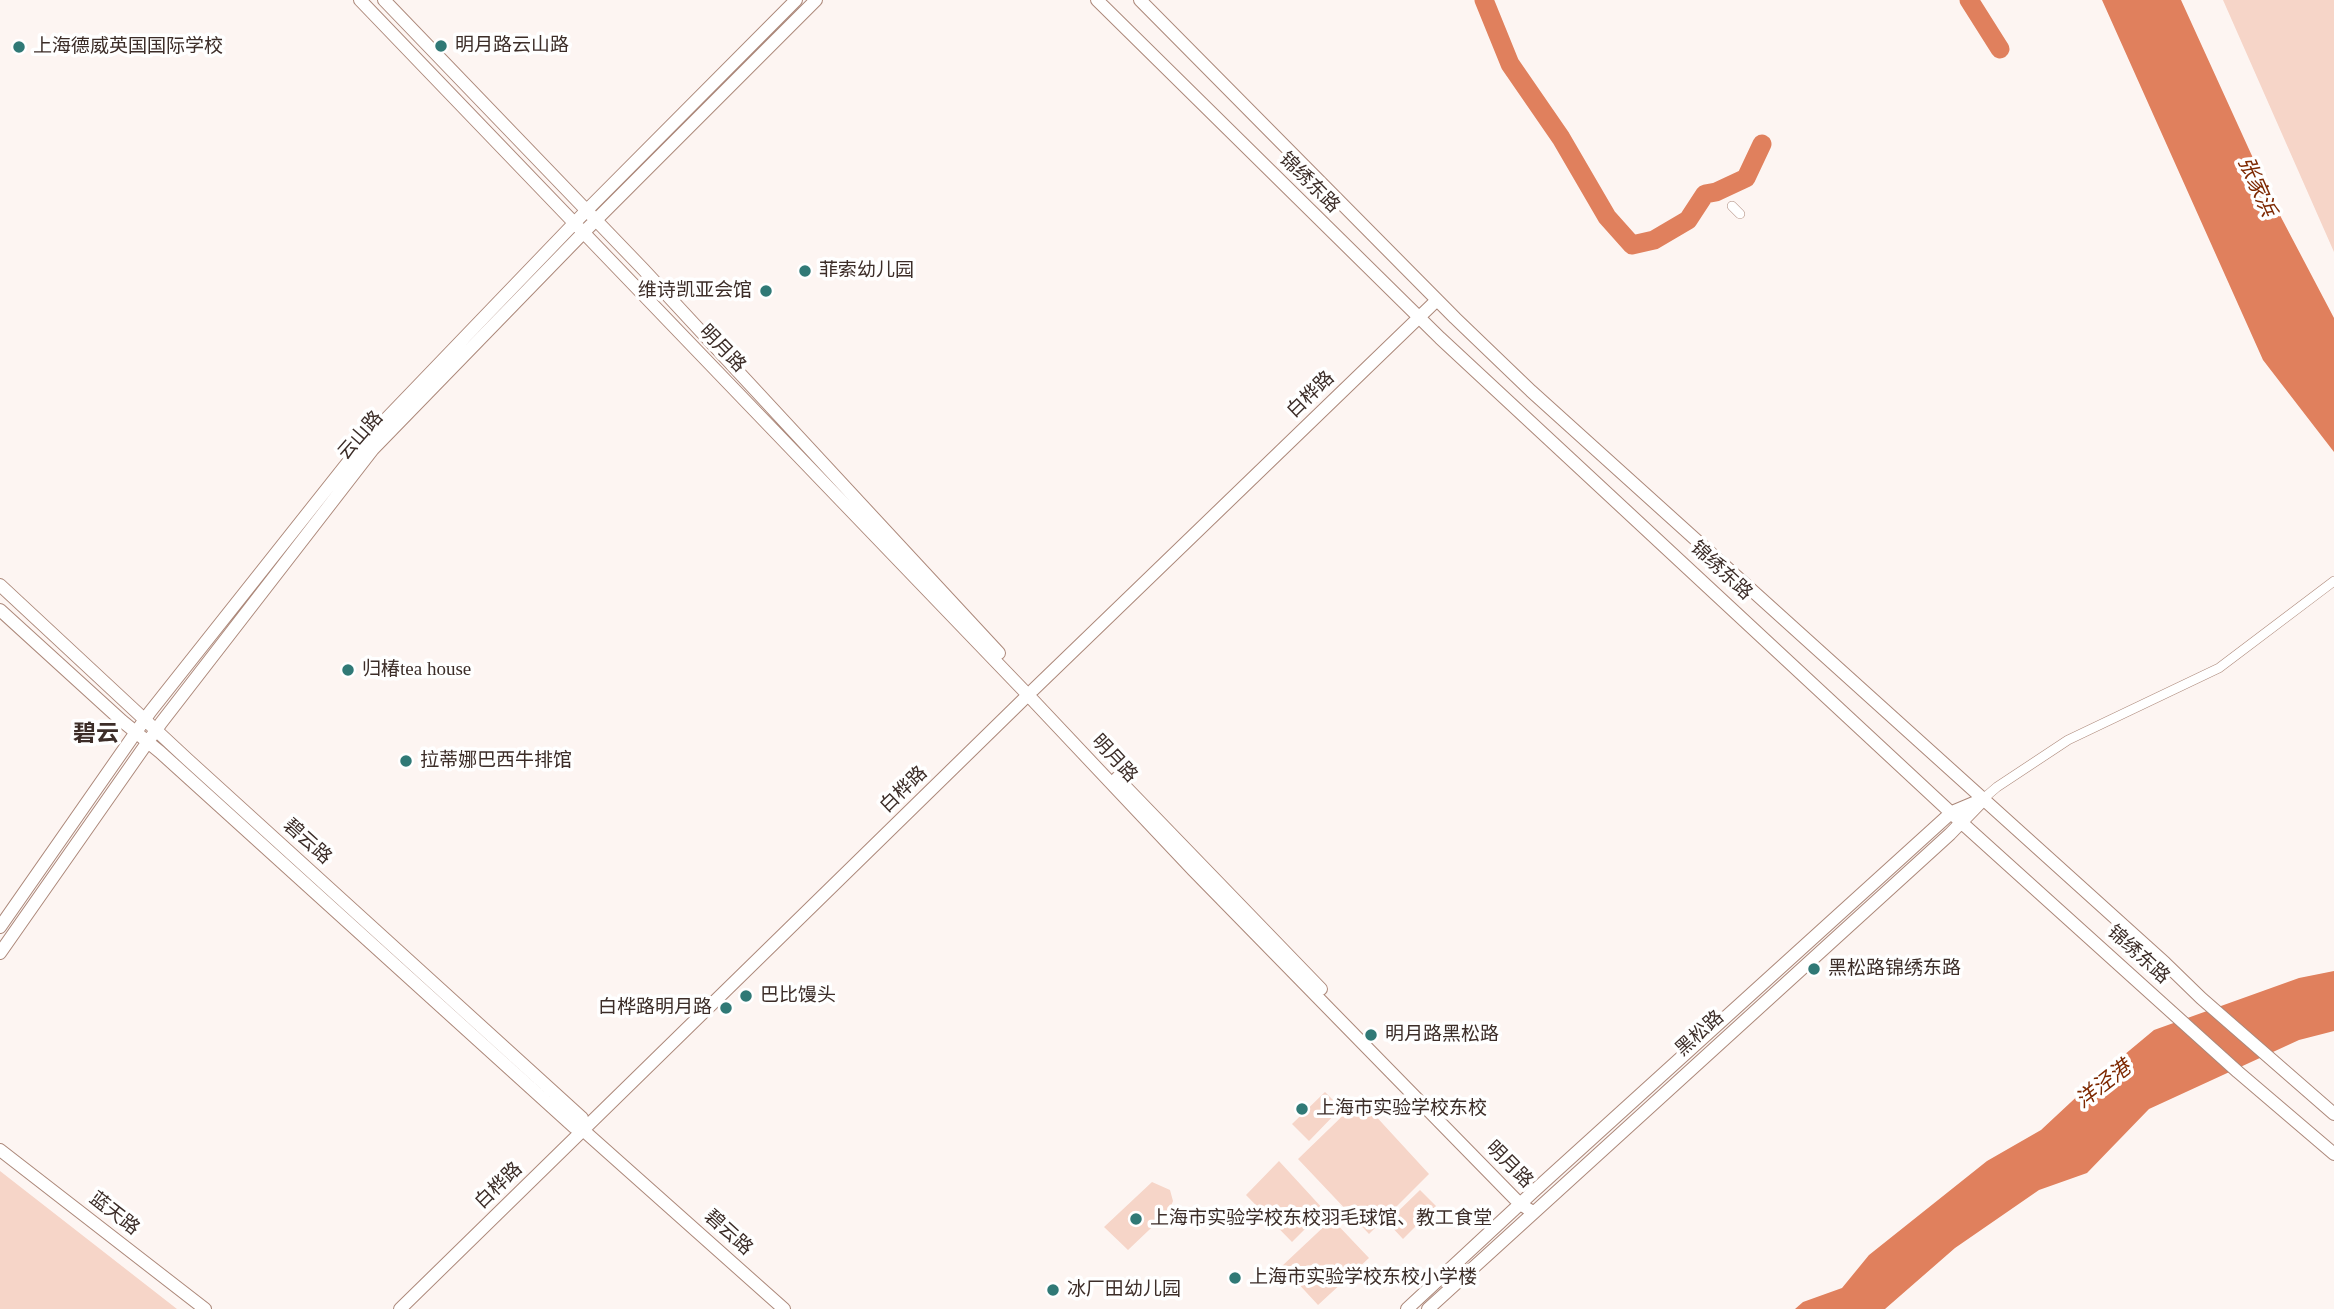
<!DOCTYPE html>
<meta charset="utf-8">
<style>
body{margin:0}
canvas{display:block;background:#fdf5f2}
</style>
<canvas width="2334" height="1309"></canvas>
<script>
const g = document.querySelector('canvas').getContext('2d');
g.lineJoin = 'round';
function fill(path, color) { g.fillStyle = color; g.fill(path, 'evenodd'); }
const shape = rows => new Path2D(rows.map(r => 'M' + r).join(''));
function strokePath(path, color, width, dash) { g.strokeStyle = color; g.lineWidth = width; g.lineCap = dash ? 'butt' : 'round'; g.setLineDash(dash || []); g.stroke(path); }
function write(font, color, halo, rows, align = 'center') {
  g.font = font + ' "Times New Roman","Noto Sans SC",serif'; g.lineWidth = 7; g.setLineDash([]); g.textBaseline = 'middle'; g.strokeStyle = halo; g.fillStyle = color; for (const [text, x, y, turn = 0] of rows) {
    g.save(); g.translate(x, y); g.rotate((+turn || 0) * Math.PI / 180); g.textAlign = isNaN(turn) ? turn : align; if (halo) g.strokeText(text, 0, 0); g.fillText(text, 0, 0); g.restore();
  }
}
const green = shape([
 [2223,0,2334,0,2334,252],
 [1325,1092,1341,1108,1309,1141,1292,1124],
 [1360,1099,1429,1174,1369,1234,1298,1159],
 [1279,1161,1324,1210,1292,1242,1246,1195],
 [0,1171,177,1309,0,1309],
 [1152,1182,1170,1190,1173,1201,1169,1211,1128,1250,1104,1227],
 [1420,1190,1436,1206,1403,1239,1387,1222],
 [1332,1219,1369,1258,1318,1305,1282,1266]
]);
const water = shape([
 [2102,0,2181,0,2273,202,2334,318,2334,452,2263,360],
 [2334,971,2334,1031,2299,1040,2149,1109,2087,1173,2039,1190,1955,1248,1885,1309,1795,1309,1803,1302,1842,1288,1869,1255,1987,1161,2041,1130,2100,1075,2154,1030,2299,978]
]);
const river = shape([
 [1484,0,1510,64,1561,138,1607,217,1632,245,1654,240,1688,220,1705,194,1716,192,1746,178,1762,144],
 [1969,0,2000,49]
]);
const street = shape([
 [1732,206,1740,214],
 [1983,799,1997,787,2068,740,2219,668,2334,581]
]);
const secondary = shape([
 [360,0,1028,695,1193,870,1520,1204,1533,1212],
 [384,0,643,269,999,653],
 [1097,0,1440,338,1962,823,2238,1072,2334,1154],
 [1140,0,1455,318,1531,391,2165,963,2201,998,2334,1114],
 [0,585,187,759,582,1118,583,1130],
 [0,610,122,721,160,752,574,1127,583,1130,784,1309],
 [1033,690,1437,300],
 [1117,778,1321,989],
 [0,927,150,712,364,442,586,211,796,0],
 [0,953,161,723,373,449,583,233,816,0],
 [0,1150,205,1309],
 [400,1309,1028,695],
 [1407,1309,1534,1191,1952,812,1983,799],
 [1428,1309,1950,834,1980,803]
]);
const markers = [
 [441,46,7,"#307976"],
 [19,47,7,"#307976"],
 [805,271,7,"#307976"],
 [766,291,7,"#307976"],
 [348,670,7,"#307976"],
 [406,761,7,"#307976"],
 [1814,969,7,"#307976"],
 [746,996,7,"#307976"],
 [726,1008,7,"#307976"],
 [1371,1035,7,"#307976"],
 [1302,1109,7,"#307976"],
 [1136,1219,7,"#307976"],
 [1235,1278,7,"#307976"],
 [1053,1290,7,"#307976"]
];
const poiNames = [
 ["明月路云山路",455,46],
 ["上海德威英国国际学校",33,47],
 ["菲索幼儿园",819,271],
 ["维诗凯亚会馆",752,291,"right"],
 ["归椿tea house",362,670],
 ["拉蒂娜巴西牛排馆",420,761],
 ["黑松路锦绣东路",1828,969],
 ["巴比馒头",760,996],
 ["白桦路明月路",712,1008,"right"],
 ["明月路黑松路",1385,1035],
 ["上海市实验学校东校",1316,1109],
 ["上海市实验学校东校羽毛球馆、教工食堂",1150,1219],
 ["上海市实验学校东校小学楼",1249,1278],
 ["冰厂田幼儿园",1067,1290]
];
const streetNames = [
 ["锦绣东路",1309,183,45],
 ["明月路",722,349,46],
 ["白桦路",1311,395,-44],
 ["云山路",361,436,-49],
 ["锦绣东路",1721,571,43],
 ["明月路",1114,759,47],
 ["白桦路",904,790,-44],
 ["碧云路",307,842,42],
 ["锦绣东路",2138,955,42],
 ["黑松路",1700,1034,-42],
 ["明月路",1509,1165,45],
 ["白桦路",499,1186,-44],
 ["蓝天路",114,1214,38],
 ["碧云路",728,1233,42]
];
const waterNames = [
 ["张家浜",2256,187,66],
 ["洋泾港",2104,1085,-38]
];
const quarterNames = [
 ["碧云",96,735]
];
fill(green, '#f6d5c8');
fill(water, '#e0805d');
strokePath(river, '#e0805d', 19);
strokePath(street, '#ac887a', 10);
strokePath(secondary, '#ac887a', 14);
strokePath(street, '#fff', 9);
strokePath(secondary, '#fff', 12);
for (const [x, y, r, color] of markers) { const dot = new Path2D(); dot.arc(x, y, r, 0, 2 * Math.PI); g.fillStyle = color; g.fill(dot); strokePath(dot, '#fff', 2.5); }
write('19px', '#3c2d28', '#fff', poiNames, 'left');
write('19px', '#3c2d28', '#fff', streetNames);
write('italic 21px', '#7d2800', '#fff', waterNames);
write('bold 23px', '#3c2d28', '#fff', quarterNames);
</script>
